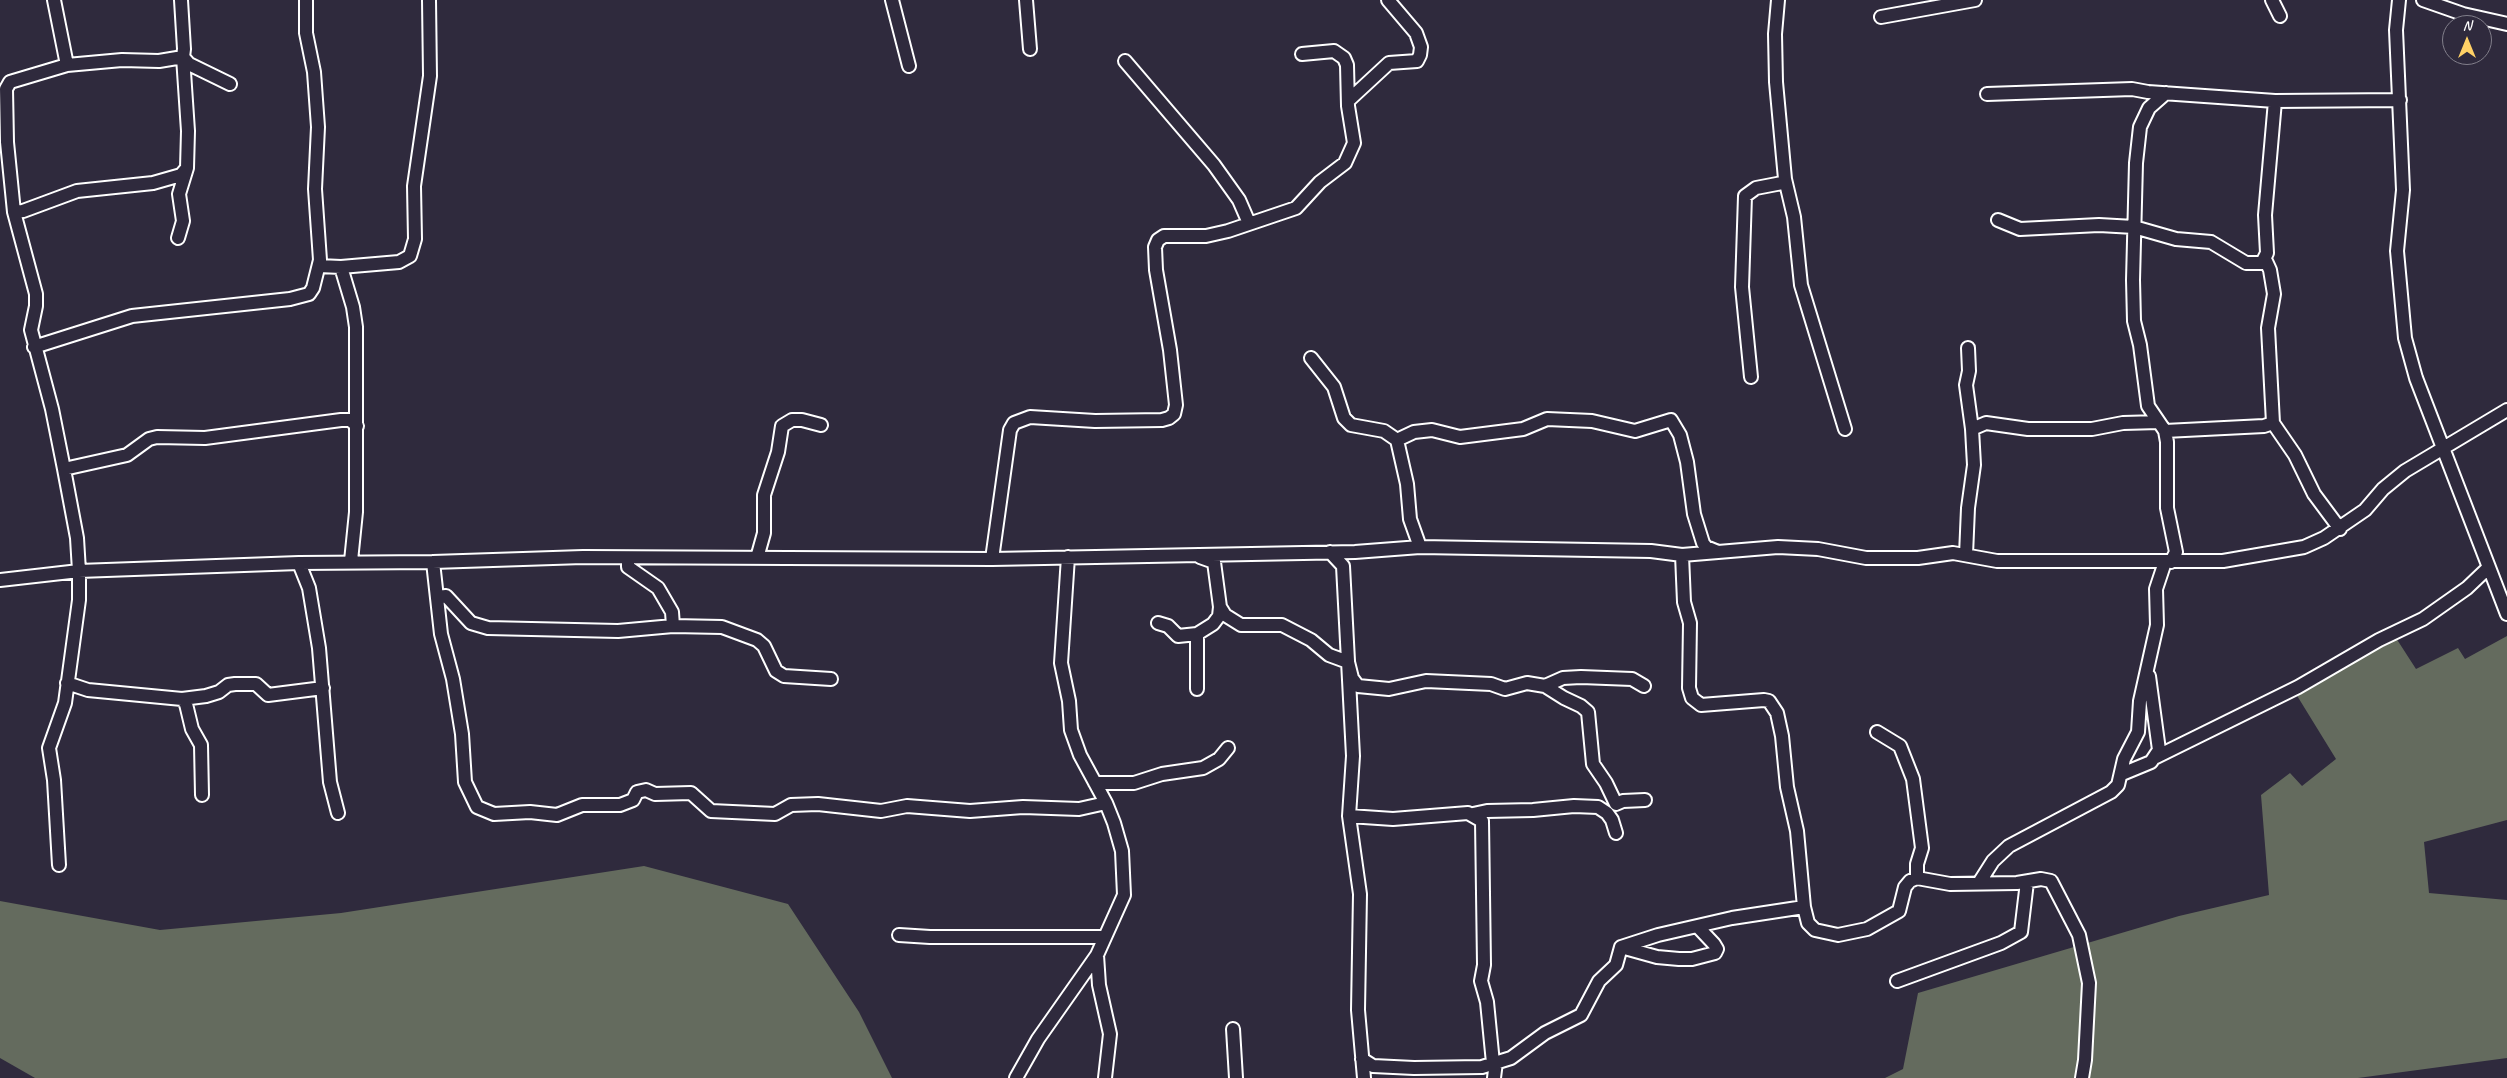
<!DOCTYPE html>
<style>
body{margin:0}
#map{position:relative;width:2507px;height:1078px;overflow:hidden;background:#2f2a3d;font-family:Caveat,sans-serif}
canvas{display:block}
.north{position:absolute;left:2442px;top:15px;width:50px;height:50px;box-sizing:border-box;background:#2f2a3d;border:1px solid #827f8b;border-radius:50%;rotate:0deg;font-size:14px;font-weight:700;line-height:20px;text-align:center;color:#fff}
.north::after{content:'';display:block;margin:auto;width:18px;height:22px;background:#ffd166;clip-path:polygon(50% 0,100% 100%,50% 72%,0 100%)}
</style>
<div id="map">
<canvas width="2507" height="1078"></canvas>
<div class="north">N</div>
</div>
<script>
const g = document.querySelector('canvas').getContext('2d');
g.lineJoin = 'round';
function fill(path, color) { g.fillStyle = color; g.fill(path, 'evenodd'); }
const shape = rows => new Path2D(rows.map(r => 'M' + r).join(''));
function strokePath(path, color, width, dash) { g.strokeStyle = color; g.lineWidth = width; g.lineCap = dash ? 'butt' : 'round'; g.setLineDash(dash || []); g.stroke(path); }
const green = shape([
 [2507,636,2507,820,2424,842,2429,893,2507,900,2507,1058,2358,1078,1885,1078,1903,1069,1918,993,2179,916,2269,895,2261,795,2290,773,2302,786,2336,759,2296,694,2396,638,2416,669,2458,648,2465,659],
 [644,866,788,904,859,1012,892,1078,35,1078,0,1058,0,901,160,930,341,913]
]);
const minor = shape([
 [54,0,67,65],
 [892,0,909,66],
 [1026,0,1030,49],
 [2272,0,2280,16],
 [2399,0,2396,30,2403,190,2397,251,2405,338,2416,378,2507,614],
 [2423,0,2463,14,2507,24],
 [1881,17,1975,0],
 [183,57,189,64,230,84],
 [1125,61,1214,165,1239,200,1249,223],
 [2166,93,2149,108,2140,127,2136,163,2133,280,2134,321,2140,345,2148,406,2165,431,2167,442,2167,508,2176,552,2171,562],
 [1987,94,2132,89,2148,92,2275,101,2400,100],
 [1349,100,1389,63,1417,61,1420,55,1421,47,1416,33,1388,0],
 [1785,179,1794,217,1801,285,1845,429],
 [14,212,23,211,77,191,153,183,181,175,187,168],
 [1998,220,2020,229,2099,225,2134,227,2176,239,2211,242,2246,263,2262,263,2267,253,2265,215,2275,101],
 [178,238,183,221,179,194,187,168,188,131,183,57],
 [2265,259,2270,270,2274,294,2268,328,2273,423,2295,455,2314,494,2340,529],
 [319,266,341,267,399,262,410,256,415,239,414,186,430,76,429,0],
 [341,267,353,307,356,327,356,512,351,561],
 [34,347,132,316,290,299,309,294,313,288,320,260,315,189,318,127,314,72,306,33,306,0],
 [1311,358,1334,387,1344,418,1351,425,1384,431,1397,440,1407,484,1410,519,1420,547],
 [1751,377,1742,287,1745,196,1756,188,1782,183,1785,179,1776,82,1775,34,1778,0],
 [1972,429,1986,423,2028,429,2092,429,2123,423,2159,422],
 [2165,431,2264,426,2273,423],
 [1397,440,1414,432,1432,430,1460,437,1523,429,1547,419,1592,421,1635,431,1671,420,1680,435,1687,462,1694,514,1703,543,1706,547,1718,552],
 [64,469,127,455,149,439,157,437,205,438,341,420,350,420,357,426],
 [1330,552,1343,566,1353,756,1349,816,1360,894,1358,1010,1364,1078],
 [1682,555,1684,602,1690,623,1689,688,1692,698,1701,705,1764,700,1769,701,1777,713,1782,736,1787,787,1797,831,1804,907,1808,923,1815,930,1838,935,1867,929,1899,911,1905,887,1910,881,1917,878,1950,884,2017,883,2041,879,2051,881,2079,935,2089,983,2085,1060,2082,1078],
 [1966,555,1968,508,1974,465,1972,429,1966,385,1969,371,1968,348],
 [628,558,628,567,658,588,672,612,673,626],
 [757,558,764,533,764,495,778,452,782,426,792,420,802,420,821,425],
 [992,559,1010,430,1014,423,1030,417,1095,421,1162,420,1169,418,1174,414,1176,405,1170,350,1156,270,1155,247,1158,240,1164,236,1206,236,1228,231,1296,208,1320,182,1345,163,1354,143,1348,106,1347,65,1344,58,1334,51,1302,54],
 [433,562,441,634,453,679,462,734,465,782,477,807,494,814,530,812,557,815,582,805,620,805,633,800,637,792,646,790,655,794,691,793,711,811,775,814,791,805,818,804,881,811,907,806,970,811,1023,807,1079,809,1106,803],
 [299,563,309,588,319,648,330,782,338,813],
 [0,580,79,571,299,563,433,562,583,557,992,559,1355,552,1420,547,1651,551,1682,555,1778,547,1818,549,1866,558,1918,558,1953,553,1997,561,2223,561,2304,547,2324,538,2365,510,2383,489,2405,471,2507,410],
 [437,597,446,596,471,623,488,628,618,631,673,626,722,627,757,640,764,646,776,671,784,676,831,679],
 [1220,607,1225,615,1241,625,1282,625,1311,640,1329,655,1348,662,1352,678,1358,686,1389,689,1426,681,1491,684,1505,689,1527,683,1545,686,1564,698,1581,706,1588,712,1593,764,1606,783,1616,804,1623,801,1645,800],
 [1158,623,1168,626,1178,636,1197,634],
 [67,683,88,690,182,699,186,704,192,729,201,745,202,795],
 [1545,686,1563,678,1581,677,1632,679,1644,686],
 [1197,689,1197,634,1213,624,1219,616,1220,607,1214,562,1200,557],
 [182,699,206,696,219,692,228,685,235,684,256,684,268,695,323,688],
 [1877,732,1900,746,1913,779,1922,848,1917,864,1917,878],
 [2156,757,2298,687,2379,640,2423,619,2467,588,2488,568],
 [2122,774,2151,762,2159,750,2149,676],
 [1095,783,1134,783,1162,774,1203,768,1219,759,1228,748],
 [1473,814,1487,811,1533,810,1574,806,1598,807,1607,813,1612,820,1616,833],
 [1349,816,1393,819,1468,813,1482,821,1484,965,1481,981,1487,1002,1493,1063],
 [59,865,54,780,49,748,65,703,79,600,79,571,77,538,64,469,52,409,31,330,36,306,36,294,14,212,7,142,6,89,10,82,67,65,122,60,159,61,183,57,184,49,181,0],
 [1979,883,1993,861,2009,846,2111,792,2118,785,2124,759,2138,732,2140,701,2157,625,2156,589,2165,562],
 [899,935,930,937,1105,937],
 [1621,947,1658,935,1732,918,1804,907],
 [1621,947,1657,957,1679,959,1692,959,1715,953,1717,949,1714,944,1698,927],
 [1097,955,1099,985,1110,1034,1105,1078],
 [1897,981,2001,943,2021,932,2027,882],
 [1233,1029,1236,1078],
 [1362,1059,1373,1066,1414,1068,1482,1067,1511,1058,1545,1033,1581,1015,1599,981,1616,965,1621,947],
 [1016,1078,1038,1039,1097,955,1124,895,1122,851,1114,823,1106,803,1080,755,1071,730,1069,701,1061,663,1068,557],
 [1494,1078,1496,1062]
]);
fill(green, '#646b5e');
strokePath(minor, '#fff', 16);
strokePath(minor, '#2f2a3d', 12);
</script>
